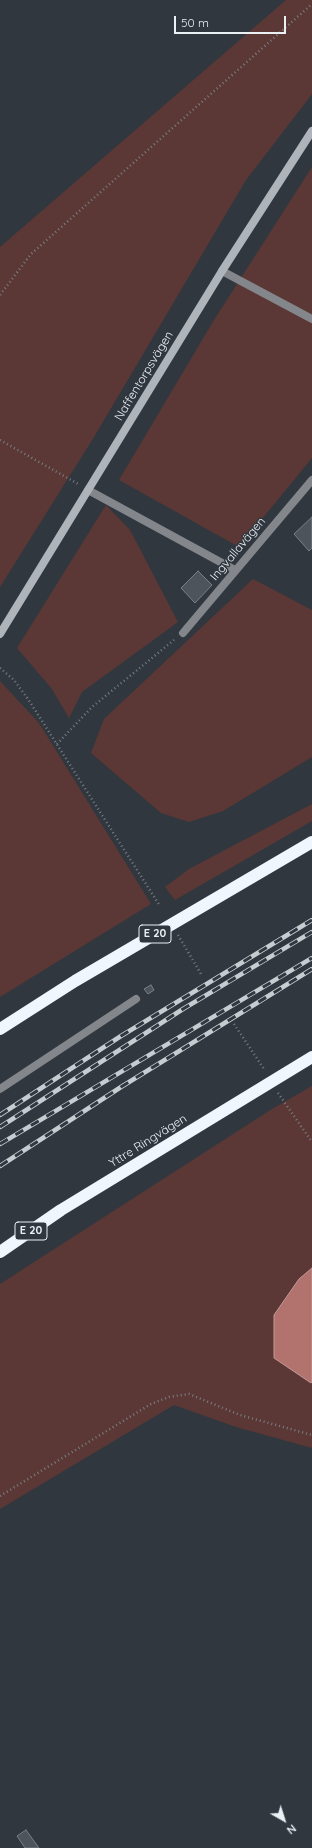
<!DOCTYPE html>
<meta charset="utf-8">
<style>
body{margin:0}
#map{position:relative;width:312px;height:1848px;overflow:hidden;background:#31373f;font-family:Quicksand,sans-serif}
canvas{display:block}
.north{position:absolute;left:264px;top:1800px;width:40px;height:40px;-webkit-text-stroke:3px #31373f;paint-order:stroke;rotate:141deg;font-size:11px;font-weight:700;line-height:16px;text-align:center;color:#ebf0f4}
.north::after{content:'';display:block;margin:auto;width:14px;height:18px;background:#ebf0f4;clip-path:polygon(50% 0,100% 100%,50% 72%,0 100%)}
.scale{position:absolute;left:174px;top:16px;width:112px;height:18px;box-sizing:border-box;border:2px solid #ebf0f4;border-top:0;padding-left:5px;font-size:12px;line-height:14px;white-space:nowrap;color:#ebf0f4;-webkit-text-stroke:3px #31373f;paint-order:stroke}
</style>
<div id="map">
<canvas width="312" height="1848"></canvas>
<div class="north">N</div>
<div class="scale">50 m</div>
</div>
<script>
const g = document.querySelector('canvas').getContext('2d');
g.lineJoin = 'round';
function fill(path, color) { g.fillStyle = color; g.fill(path, 'evenodd'); }
const shape = rows => new Path2D(rows.map(r => 'M' + r).join(''));
function strokePath(path, color, width, dash) { g.strokeStyle = color; g.lineWidth = width; g.lineCap = dash ? 'butt' : 'round'; g.setLineDash(dash || []); g.stroke(path); }
function write(font, color, halo, rows, align = 'center') {
  g.font = font + ' Quicksand,sans-serif'; g.lineWidth = 3; g.setLineDash([]); g.textBaseline = 'middle'; g.strokeStyle = halo; g.fillStyle = color; for (const [text, x, y, turn = 0] of rows) {
    g.save(); g.translate(x, y); g.rotate((+turn || 0) * Math.PI / 180); g.textAlign = isNaN(turn) ? turn : align; if (halo) g.strokeText(text, 0, 0); g.fillText(text, 0, 0); g.restore();
  }
}
const green = shape([
 [286,0,312,0,312,94,246,180,94,437,0,587,0,247],
 [312,167,312,458,239,547,119,480,214,320],
 [106,505,130,530,178,622,82,692,69,718,52,689,17,648],
 [253,579,312,610,312,757,223,811,189,822,161,813,91,753,104,719],
 [0,681,39,723,151,904,0,997],
 [312,804,312,821,175,900,165,887,189,869],
 [312,1086,312,1448,236,1427,174,1405,0,1509,0,1284,272,1109]
]);
const water = shape([
 [312,1268,312,1382,311,1383,274,1358,274,1315,299,1279,312,1268]
]);
const building = shape([
 [312,517,312,548,309,551,294,534,312,517],
 [198,571,212,585,195,603,181,588,198,571],
 [151,985,154,990,148,994,144,989,151,985],
 [26,1830,39,1848,25,1848,17,1836,26,1830]
]);
const path = shape([
 [0,295,31,254,312,4],
 [0,440,80,485],
 [0,668,14,680,28,699,160,906],
 [57,744,92,707,174,640],
 [178,935,201,974],
 [234,1024,264,1069],
 [278,1093,312,1142],
 [0,1496,151,1404,169,1397,189,1394,240,1415,312,1435]
]);
const lane = shape([
 [222,271,312,319],
 [88,490,235,570],
 [183,633,312,480],
 [0,1089,136,999]
]);
const secondary = shape([
 [0,634,222,271,312,131]
]);
const highway = shape([
 [0,1029,75,981,312,842],
 [0,1252,61,1210,312,1057]
]);
const rail = shape([
 [0,1115,121,1036,312,920],
 [0,1127,183,1009,312,932],
 [0,1144,312,958],
 [0,1166,121,1087,312,969]
]);
const shields = [
 [155,934,32],
 [31,1231,32]
];
const shieldNames = [
 ["E 20",155,934],
 ["E 20",31,1231]
];
const streetNames = [
 ["Naffentorpsvägen",144,376,-59],
 ["Ingvallavägen",238,549,-50],
 ["Yttre Ringvägen",148,1141,-32]
];
fill(green, '#5b3835');
fill(water, '#b2726d');
strokePath(water, '#c39896', 1);
fill(building, '#4d545c');
strokePath(building, '#788088', 1);
strokePath(path, '#797e85', 2.5, [1, 3]);
strokePath(lane, '#83878b', 8);
strokePath(secondary, '#aeb4ba', 8);
strokePath(highway, '#eff6fe', 12);
strokePath(rail, '#c7ccd1', 4.5);
strokePath(rail, '#31373f', 3, [9]);
for (const [x, y, w] of shields) { const box = new Path2D(); box.roundRect(x - w / 2, y - 9, w, 18, 3); g.fillStyle = '#31373f'; g.fill(box); strokePath(box, '#ebf0f4', 1); }
write('bold 11px', '#ebf0f4', null, shieldNames);
write('12px', '#ebf0f4', '#31373f', streetNames);
</script>
